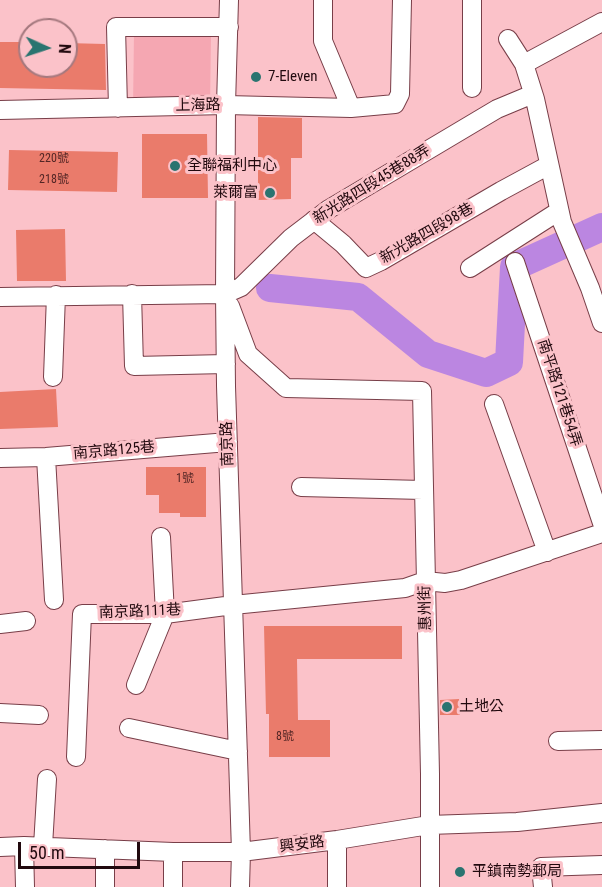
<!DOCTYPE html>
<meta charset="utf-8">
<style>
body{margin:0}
#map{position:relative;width:602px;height:887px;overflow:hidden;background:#fbc2c9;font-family:"Roboto Condensed",sans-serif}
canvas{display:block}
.north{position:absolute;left:18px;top:18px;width:60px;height:60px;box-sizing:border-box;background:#fbc2c9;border:2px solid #a4787e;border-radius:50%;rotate:93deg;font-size:16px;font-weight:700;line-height:24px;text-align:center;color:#21090e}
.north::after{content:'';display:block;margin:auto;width:21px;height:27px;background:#2a7470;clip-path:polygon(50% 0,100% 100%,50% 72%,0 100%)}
.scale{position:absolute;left:18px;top:842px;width:122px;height:27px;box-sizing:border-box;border:3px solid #21090e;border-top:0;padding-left:8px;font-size:18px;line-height:21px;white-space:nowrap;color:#21090e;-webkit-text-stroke:4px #fbc2c9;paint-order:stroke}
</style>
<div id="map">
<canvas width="602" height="887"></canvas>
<div class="north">N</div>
<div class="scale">50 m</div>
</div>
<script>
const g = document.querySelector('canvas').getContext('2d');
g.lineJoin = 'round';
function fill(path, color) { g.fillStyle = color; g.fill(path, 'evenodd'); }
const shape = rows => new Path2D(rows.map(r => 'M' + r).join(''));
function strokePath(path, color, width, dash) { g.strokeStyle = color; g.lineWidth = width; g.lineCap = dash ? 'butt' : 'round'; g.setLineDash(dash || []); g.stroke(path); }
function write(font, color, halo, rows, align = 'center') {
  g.font = font + ' "Roboto Condensed","Noto Sans TC",sans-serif'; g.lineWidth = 6; g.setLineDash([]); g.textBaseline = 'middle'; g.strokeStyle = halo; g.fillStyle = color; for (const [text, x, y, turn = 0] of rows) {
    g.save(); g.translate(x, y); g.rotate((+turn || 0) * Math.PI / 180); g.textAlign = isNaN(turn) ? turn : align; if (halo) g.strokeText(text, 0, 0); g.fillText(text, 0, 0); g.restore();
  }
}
const green = shape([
 [134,34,211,35,210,108,133,108]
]);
const river = shape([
 [270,288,358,297,428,354,486,373,509,362,514,267,602,227]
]);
const building = shape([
 [0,42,30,42,30,66,66,66,66,43,105,44,106,90,0,88],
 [258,117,302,118,302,158,291,158,291,199,258,200],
 [142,134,207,134,208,198,142,198],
 [9,150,118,152,117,192,8,190],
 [65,229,66,281,17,281,16,230],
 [56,389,58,427,0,429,0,392],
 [146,467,206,467,206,517,180,517,180,513,159,513,159,495,146,495],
 [264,626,402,626,402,659,297,659,298,720,330,720,330,757,269,757,269,714,266,714],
 [459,699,460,715,440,715,440,700]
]);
const minor = shape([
 [229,0,226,105,225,294,226,386,238,757,241,852,240,887],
 [323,0,323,41,351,108],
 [508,39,524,64,535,99,562,222,590,288,602,323],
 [524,64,602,22],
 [472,88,472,0],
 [118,108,116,27,229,27],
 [0,110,226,105,351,108,395,104,400,94,402,0],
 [314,220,343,244,366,268,381,261,501,191,549,165],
 [515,262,602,523],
 [470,268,559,211],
 [132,294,134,366,226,364],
 [0,297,225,294,241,287,291,238,329,209,497,109,533,94],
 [230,306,248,354,286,388,422,391,430,774,430,887],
 [53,377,56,295],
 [494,404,547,552],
 [46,457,54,600],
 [0,458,46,457,228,442],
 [301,487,423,490],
 [0,624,26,621],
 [136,685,165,614,161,537],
 [0,713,39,715],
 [129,728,238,751],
 [558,741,602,740],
 [76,757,82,614,165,614,233,605,405,588,425,581,445,583,461,580,602,533],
 [24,846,25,887],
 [43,846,47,779],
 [0,847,24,846,173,852,241,852,337,840,429,825,517,822,602,813],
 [105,849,105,887],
 [173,887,173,852],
 [337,887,337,840],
 [543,887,541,867,602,865]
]);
const markers = [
 [256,77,6,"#2a7470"],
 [175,166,6,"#2a7470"],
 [270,193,6,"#2a7470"],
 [447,707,6,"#2a7470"],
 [460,872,6,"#2a7470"]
];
const numberNames = [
 ["220號",54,159],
 ["218號",54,180],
 ["1號",185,479],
 ["8號",285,737]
];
const poiNames = [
 ["7-Eleven",268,77],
 ["全聯福利中心",187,166],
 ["萊爾富",258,193,"right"],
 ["土地公",459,707],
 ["平鎮南勢郵局",472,872]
];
const streetNames = [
 ["上海路",198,106,-1],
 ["新光路四段45巷88弄",372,185,-32],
 ["新光路四段98巷",427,234,-30],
 ["南平路121巷54弄",559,393,72],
 ["南京路",228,444,-92],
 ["南京路125巷",114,451,-5],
 ["惠州街",426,608,-91],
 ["南京路111巷",140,612,-2],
 ["興安路",302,845,-7]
];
fill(green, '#f5a7b2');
strokePath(river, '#bb86e1', 28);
fill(building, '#ea7b6b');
strokePath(minor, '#783e48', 20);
strokePath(minor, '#fff', 18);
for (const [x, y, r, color] of markers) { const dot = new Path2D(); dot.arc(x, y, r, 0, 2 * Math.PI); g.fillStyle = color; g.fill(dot); strokePath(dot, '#fbc2c9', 2); }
write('12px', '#532625', null, numberNames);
write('15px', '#21090e', '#fbc2c9', poiNames, 'left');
write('15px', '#21090e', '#fbc2c9', streetNames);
</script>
